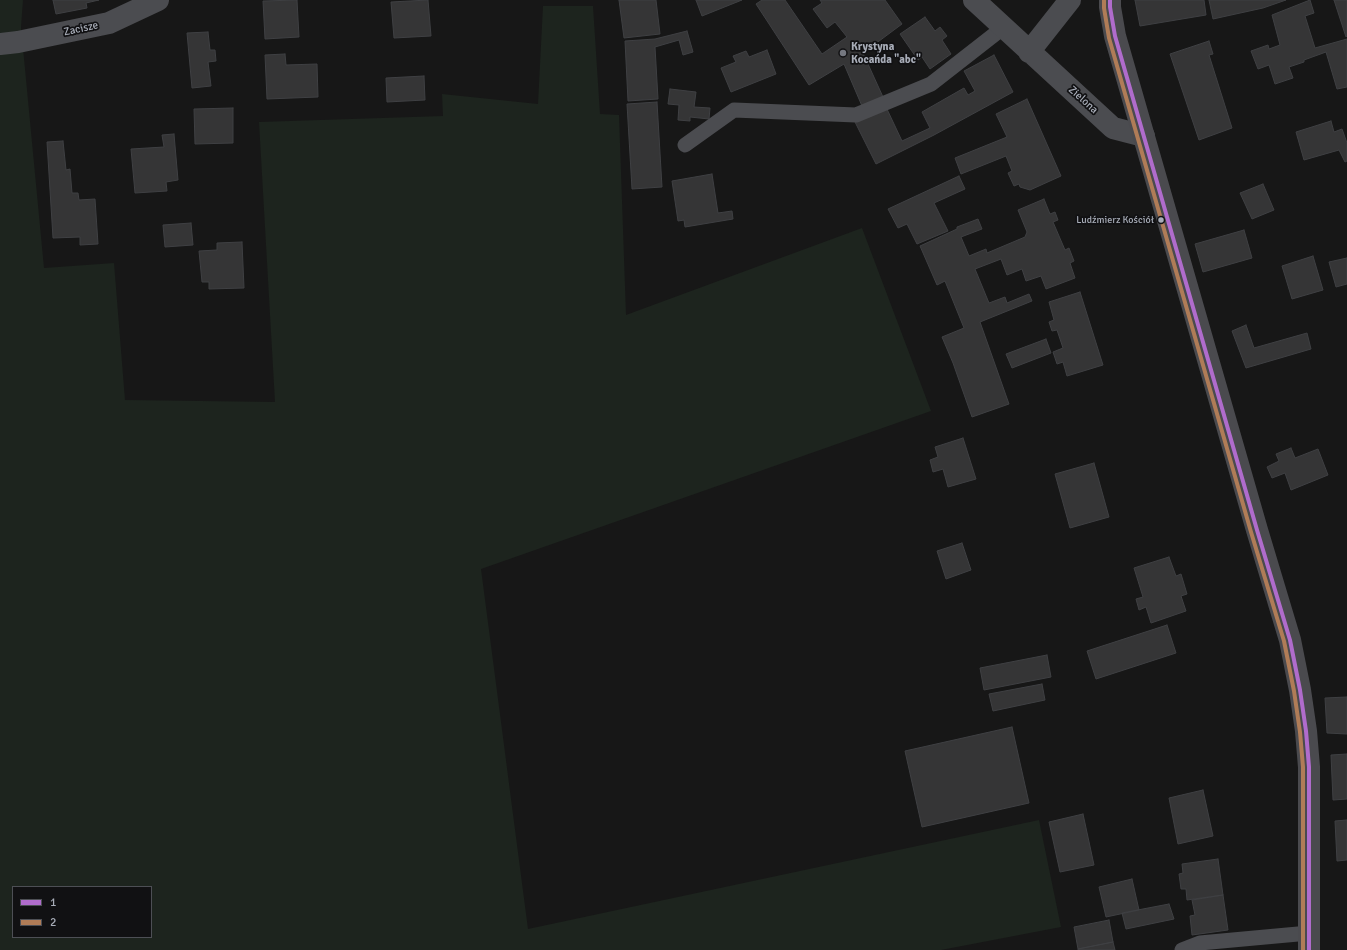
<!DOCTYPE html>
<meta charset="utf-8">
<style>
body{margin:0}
#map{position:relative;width:1347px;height:950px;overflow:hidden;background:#171717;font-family:Signika,sans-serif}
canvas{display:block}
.legend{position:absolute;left:12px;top:886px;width:140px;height:52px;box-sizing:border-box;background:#111113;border:1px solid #4d4f55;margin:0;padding:5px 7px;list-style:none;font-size:12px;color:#a8adb8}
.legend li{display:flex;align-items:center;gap:8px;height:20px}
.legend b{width:20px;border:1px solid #4d4f55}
</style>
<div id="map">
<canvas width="1347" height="950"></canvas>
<ul class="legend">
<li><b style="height:5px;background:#b06ccc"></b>1</li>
<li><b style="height:5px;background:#b07c57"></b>2</li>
</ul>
</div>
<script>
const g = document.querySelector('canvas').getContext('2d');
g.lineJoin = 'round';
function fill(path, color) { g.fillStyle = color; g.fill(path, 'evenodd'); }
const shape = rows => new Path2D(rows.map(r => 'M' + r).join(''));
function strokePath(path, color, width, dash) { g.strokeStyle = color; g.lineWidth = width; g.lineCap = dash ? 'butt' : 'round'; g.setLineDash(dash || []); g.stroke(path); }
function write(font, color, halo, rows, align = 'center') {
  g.font = font + ' Signika,sans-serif'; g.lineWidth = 3.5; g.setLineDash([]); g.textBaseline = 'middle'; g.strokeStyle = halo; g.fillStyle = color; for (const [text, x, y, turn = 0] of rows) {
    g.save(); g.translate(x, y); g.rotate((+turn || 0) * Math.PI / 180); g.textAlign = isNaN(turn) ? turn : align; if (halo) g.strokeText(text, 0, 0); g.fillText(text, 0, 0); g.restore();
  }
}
const green = shape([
 [0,0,23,0,21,27,44,268,114,263,125,400,275,402,259,122,443,116,442,94,538,104,543,6,593,6,600,114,619,115,626,315,862,228,931,411,481,569,528,929,1039,820,1061,927,941,950,0,950],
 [13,887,151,887,151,937,13,937]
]);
const building = shape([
 [53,0,99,0,86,3,87,8,56,14,53,0],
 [297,0,299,37,265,39,263,1,297,0],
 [428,0,431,36,394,38,391,2,428,0],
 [619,0,656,0,660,34,624,38,619,0],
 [696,0,742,0,702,16,696,0],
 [762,0,785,0,822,54,847,37,835,22,827,28,813,9,822,3,820,0,885,0,902,24,863,53,883,97,862,106,844,64,809,85,756,4,762,0],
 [1135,0,1204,0,1206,15,1140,26,1135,0],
 [1209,0,1286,0,1263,8,1213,19,1209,0],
 [1310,0,1314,13,1305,16,1315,48,1347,39,1347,87,1337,89,1326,52,1304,60,1304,62,1289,67,1293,78,1275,84,1269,65,1258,69,1251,51,1268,45,1269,49,1280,45,1272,15,1310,0],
 [1334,0,1347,0,1347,36,1346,37,1334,0],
 [925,17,935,31,940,27,947,36,942,40,951,54,930,69,922,57,918,60,900,34,925,17],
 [687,31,693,52,683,55,679,40,655,47,658,99,628,101,625,41,655,39,687,31],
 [208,32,210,50,215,50,216,61,208,62,211,86,192,88,187,33,208,32],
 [1209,41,1213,54,1209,55,1232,128,1199,140,1170,54,1209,41],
 [767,50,776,74,731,92,721,68,736,62,733,56,746,51,749,57,767,50],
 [285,54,286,65,317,64,318,97,267,99,265,55,285,54],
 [994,55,1013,92,934,135,876,164,855,122,886,107,902,141,930,128,922,112,964,88,968,95,975,91,964,71,994,55],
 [424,76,425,100,387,102,386,78,424,76],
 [670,89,696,92,694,107,710,108,709,119,690,117,690,121,678,120,679,105,668,104,670,89],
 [1027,99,1061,176,1030,190,1020,187,1019,184,1014,186,1008,173,1012,171,1006,156,961,174,955,158,1007,137,996,114,1027,99],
 [657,102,662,187,632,189,627,104,657,102],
 [233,108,233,143,195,144,194,109,233,108],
 [1331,121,1334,132,1342,129,1347,143,1347,161,1345,162,1339,150,1304,160,1296,132,1331,121],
 [174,134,178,180,166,182,167,191,135,193,131,149,164,147,162,135,174,134],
 [63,141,66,170,70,169,72,193,78,193,79,200,95,199,98,244,80,245,80,237,53,238,47,142,63,141],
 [712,174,718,213,732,211,733,219,685,227,684,220,678,221,672,181,712,174],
 [959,176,965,189,934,203,948,231,917,244,907,224,898,228,888,209,959,176],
 [1263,184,1274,210,1252,219,1240,193,1263,184],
 [1044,199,1050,214,1055,212,1058,220,1053,222,1065,250,1069,248,1074,261,1070,263,1075,278,1046,289,1041,276,1026,281,1022,269,1007,275,1001,259,975,269,989,303,1005,297,1007,303,1029,294,1032,301,980,322,1009,404,972,417,953,363,942,337,964,328,945,281,937,285,920,246,957,229,957,227,978,219,982,229,961,237,969,256,986,249,987,253,1025,237,1027,232,1018,210,1044,199],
 [191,223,193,245,165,247,163,225,191,223],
 [1244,230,1252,258,1203,272,1195,244,1244,230],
 [242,242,244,288,209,289,209,282,202,282,199,251,217,250,217,243,242,242],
 [1313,256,1323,290,1292,299,1282,266,1313,256],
 [1347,258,1347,284,1336,287,1329,262,1347,258],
 [1080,292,1103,365,1067,376,1063,362,1057,364,1053,352,1063,348,1057,330,1052,331,1049,322,1054,320,1049,302,1080,292],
 [1246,325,1254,348,1307,333,1311,349,1246,368,1232,331,1246,325],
 [1046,339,1051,353,1012,368,1006,354,1046,339],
 [963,438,976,479,948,487,943,469,933,472,930,460,938,457,935,447,963,438],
 [1291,448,1295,458,1318,449,1328,475,1291,490,1285,473,1272,478,1267,467,1279,461,1276,454,1291,448],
 [1094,463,1109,517,1070,528,1055,474,1094,463],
 [962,543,971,570,946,579,937,551,962,543],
 [1169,557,1176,576,1181,574,1187,594,1181,596,1186,611,1151,623,1146,607,1139,610,1136,599,1143,597,1134,568,1169,557],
 [1167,625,1176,653,1096,679,1087,651,1167,625],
 [1047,655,1051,677,984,690,980,668,1047,655],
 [1042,684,1045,700,993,711,989,694,1042,684],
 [1347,697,1347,734,1327,733,1325,698,1347,697],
 [1012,727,1029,803,922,827,905,751,1012,727],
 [1347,754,1347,799,1333,800,1331,755,1347,754],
 [1203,790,1213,836,1178,844,1169,798,1203,790],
 [1083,814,1094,865,1060,872,1049,822,1083,814],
 [1347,820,1347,860,1337,861,1335,821,1347,820],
 [1218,859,1223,895,1187,900,1186,889,1181,889,1179,874,1183,873,1182,864,1218,859],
 [1132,879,1139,910,1106,917,1099,887,1132,879],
 [1223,895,1228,930,1192,935,1190,916,1195,915,1192,900,1223,895],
 [1169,904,1174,919,1126,929,1122,913,1169,904],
 [1109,920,1113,942,1078,949,1074,927,1109,920],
 [1113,942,1115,950,1078,950,1078,949,1113,942]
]);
const lane = shape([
 [685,145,734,110,856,115,931,84,1004,27],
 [1182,950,1200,943,1309,933]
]);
const street = shape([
 [974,0,1113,128,1144,136],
 [0,44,18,42,109,23,158,0],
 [1029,52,1070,0]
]);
const secondary = shape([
 [1110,0,1110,7,1115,36,1257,530,1290,640,1300,690,1306,731,1309,767,1309,950]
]);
const bus1 = shape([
 [1110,0,1110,7,1115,36,1257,530,1290,640,1300,690,1306,731,1309,767,1309,950]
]);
const bus2 = shape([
 [1104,0,1104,8,1109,38,1251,532,1284,641,1294,691,1300,732,1303,767,1303,950]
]);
const markers = [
 [843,53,4,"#757880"],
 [1161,220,3.5,"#a8adb8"]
];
const busNames = [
 ["Ludźmierz Kościół",1154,220]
];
const streetNames = [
 ["Zacisze",81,29,-12],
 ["Zielona",1083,100,42]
];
const poiNames = [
 ["Krystyna",851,47],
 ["Kocańda \"abc\"",851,60]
];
fill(green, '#1d241e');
fill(building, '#353536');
strokePath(building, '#3f4043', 1);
strokePath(lane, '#4b4c50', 15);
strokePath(street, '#4b4c50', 22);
strokePath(secondary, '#4a4a4e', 22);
strokePath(bus1, '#b06ccc', 4);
strokePath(bus2, '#b07c57', 4);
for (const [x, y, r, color] of markers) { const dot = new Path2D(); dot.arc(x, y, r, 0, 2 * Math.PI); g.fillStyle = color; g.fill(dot); strokePath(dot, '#111113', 1.5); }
write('10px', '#a8adb8', '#111113', busNames, 'right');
write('11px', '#a8adb8', '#111113', streetNames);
write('bold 11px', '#a8adb8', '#111113', poiNames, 'left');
</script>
